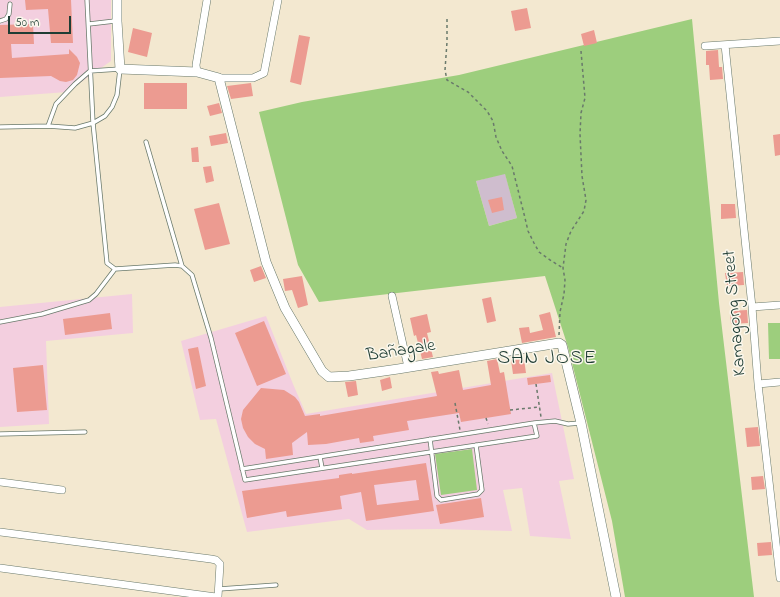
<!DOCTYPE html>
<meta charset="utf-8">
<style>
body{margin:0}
#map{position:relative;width:780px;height:597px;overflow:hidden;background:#f3e8d0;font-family:"Indie Flower",sans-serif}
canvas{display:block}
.scale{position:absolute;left:8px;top:16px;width:63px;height:18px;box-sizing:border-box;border:2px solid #1f3d34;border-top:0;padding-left:5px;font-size:12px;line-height:14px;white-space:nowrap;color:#1f3d34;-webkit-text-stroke:3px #fbf7ec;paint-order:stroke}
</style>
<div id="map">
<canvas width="780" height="597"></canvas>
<div class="scale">50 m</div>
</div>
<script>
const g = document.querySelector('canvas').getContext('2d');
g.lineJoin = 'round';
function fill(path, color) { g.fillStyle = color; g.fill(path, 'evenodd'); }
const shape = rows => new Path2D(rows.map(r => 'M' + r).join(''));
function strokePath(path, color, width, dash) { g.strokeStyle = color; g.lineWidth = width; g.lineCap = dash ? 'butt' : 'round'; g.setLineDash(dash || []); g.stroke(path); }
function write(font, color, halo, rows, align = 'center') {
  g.font = font + ' "Indie Flower",sans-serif'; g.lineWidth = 3; g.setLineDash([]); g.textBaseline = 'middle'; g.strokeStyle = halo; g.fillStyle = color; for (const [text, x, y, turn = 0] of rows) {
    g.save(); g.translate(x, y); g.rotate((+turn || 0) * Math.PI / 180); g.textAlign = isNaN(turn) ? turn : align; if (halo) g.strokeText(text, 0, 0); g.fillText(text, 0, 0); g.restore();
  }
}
const built = shape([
 [0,0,111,0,111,61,67,92,0,97],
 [132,294,133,333,46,341,49,424,0,427,0,307],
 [266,316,293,384,306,414,552,373,574,479,559,481,571,539,530,536,522,488,503,490,512,531,437,529,367,530,349,519,247,532,216,419,200,420,181,341]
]);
const industrial = shape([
 [505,173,517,218,489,226,476,181]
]);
const green = shape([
 [692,19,719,303,754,597,625,597,612,521,568,347,545,276,319,302,298,265,259,112,302,102,459,75],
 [505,174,517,218,489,226,476,181],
 [768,323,780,323,780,359,769,359],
 [472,449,477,490,441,495,435,454]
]);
const building = shape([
 [25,0,71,0,73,43,51,43,48,9,26,10],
 [527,8,531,28,515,31,511,11],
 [33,24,34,44,11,44,12,58,69,54,69,49,77,57,80,63,77,75,73,80,66,82,60,81,51,76,0,78,0,25],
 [133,28,152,33,147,57,128,52],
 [594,30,597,43,584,46,581,34],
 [299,35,310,37,301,85,290,82],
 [718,50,719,67,722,67,723,79,710,80,709,65,706,65,706,51],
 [144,83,187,83,187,109,144,109],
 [251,83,253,96,231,99,227,86],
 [219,103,222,113,210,116,207,106],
 [226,133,228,143,211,146,209,136],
 [780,134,780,155,775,156,773,135],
 [198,147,199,162,192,162,191,148],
 [211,166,214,181,206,183,203,167],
 [502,197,504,210,492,213,488,200],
 [219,203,230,244,205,250,194,209],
 [721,204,735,204,736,218,721,219],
 [261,266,266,278,254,282,250,270],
 [743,272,744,285,727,286,725,273],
 [302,276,308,305,298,308,292,290,285,291,283,279],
 [491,297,496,321,487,323,482,299],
 [747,310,748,323,731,324,730,311],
 [550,312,556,337,522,343,519,328,529,327,530,333,543,330,539,315],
 [110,313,112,329,65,335,63,319],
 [427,314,431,332,427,333,433,357,422,359,416,335,414,336,410,318],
 [264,321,286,374,257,386,235,333],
 [198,347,206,386,196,389,188,349],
 [497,359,500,373,504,372,511,414,461,422,459,413,407,421,409,430,373,436,374,441,360,443,359,438,326,444,308,445,307,432,292,443,293,455,266,459,265,449,255,444,248,437,243,428,241,419,243,410,261,388,284,390,295,397,299,402,305,416,320,414,320,416,437,396,431,372,438,371,439,374,459,370,463,390,491,385,487,361],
 [524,359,526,373,513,374,511,360],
 [43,365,47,410,17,412,13,368],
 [550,375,551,382,528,385,527,378],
 [390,377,392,388,382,391,380,380],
 [356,381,358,395,348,397,345,382],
 [758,427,760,446,747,447,745,428],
 [426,463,434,511,366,521,361,492,340,496,342,509,287,517,286,511,247,518,242,491,339,478,339,475,352,473,352,474],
 [416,480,419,500,377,505,374,485],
 [763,476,765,489,752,490,751,477],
 [481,498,484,517,440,524,436,505],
 [771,542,772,555,758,556,757,543]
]);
const path = shape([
 [447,19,447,42,445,70,447,80,468,92,487,111,493,121,496,137,502,151,512,166,525,218,528,231,534,243,539,252,550,260,563,268],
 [559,335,560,312,564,294,565,280,563,268,566,244,571,231,584,211,586,200,582,176,580,134,581,113,585,98,581,51],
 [536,384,541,417],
 [455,403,460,430],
 [510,410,540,407],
 [486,418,488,424]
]);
const service = shape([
 [87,0,93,123,107,263,115,269,175,265,182,266,192,275,211,338,245,480,537,436,534,423],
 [0,21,6,19,9,14,10,4],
 [89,24,115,21],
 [0,127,48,126,75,128,93,123,105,116,112,107,117,95,120,69,90,71,75,84,56,104,48,126],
 [146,142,182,266],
 [0,322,42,314,89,300,96,294,115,269],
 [0,434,85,432],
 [430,439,437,496,441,500,478,494,482,490,476,445],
 [320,457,322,468],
 [242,469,534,423,555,421,568,424,580,423],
 [219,589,276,585]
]);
const minor = shape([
 [725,45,752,307,758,384,780,578],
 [705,46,780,41],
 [197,72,196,65,207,0],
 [219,78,253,78,264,73,278,0],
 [392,296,408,367],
 [752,307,780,305],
 [758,384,780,382],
 [0,482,62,490],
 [0,532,211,559,216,560,220,564,218,597],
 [0,568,216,597]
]);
const tertiary = shape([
 [117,0,117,21,120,69,197,72,219,78,266,262,285,308,322,371,329,377,349,376,398,369,559,343,562,345,581,423,616,597]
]);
const streetNames = [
 ["Kamagong Street",736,313,-95],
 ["Bañagale",401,352,-9]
];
const quarterNames = [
 ["SAN JOSE",547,360]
];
fill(built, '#f3cfdf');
fill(industrial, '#cfbdce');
fill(green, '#9dce7d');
fill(building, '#ec9b91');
strokePath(service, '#69796b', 5);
strokePath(minor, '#69796b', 8);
strokePath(tertiary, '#69796b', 10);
strokePath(path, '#69796b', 1.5, [3, 3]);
strokePath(service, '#fff', 3.5);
strokePath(minor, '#fff', 7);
strokePath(tertiary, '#fff', 9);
write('18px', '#1f3d34', '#fbf7ec', streetNames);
g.letterSpacing = '1px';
write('20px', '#1f3d34', '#fbf7ec', quarterNames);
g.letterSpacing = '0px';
</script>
